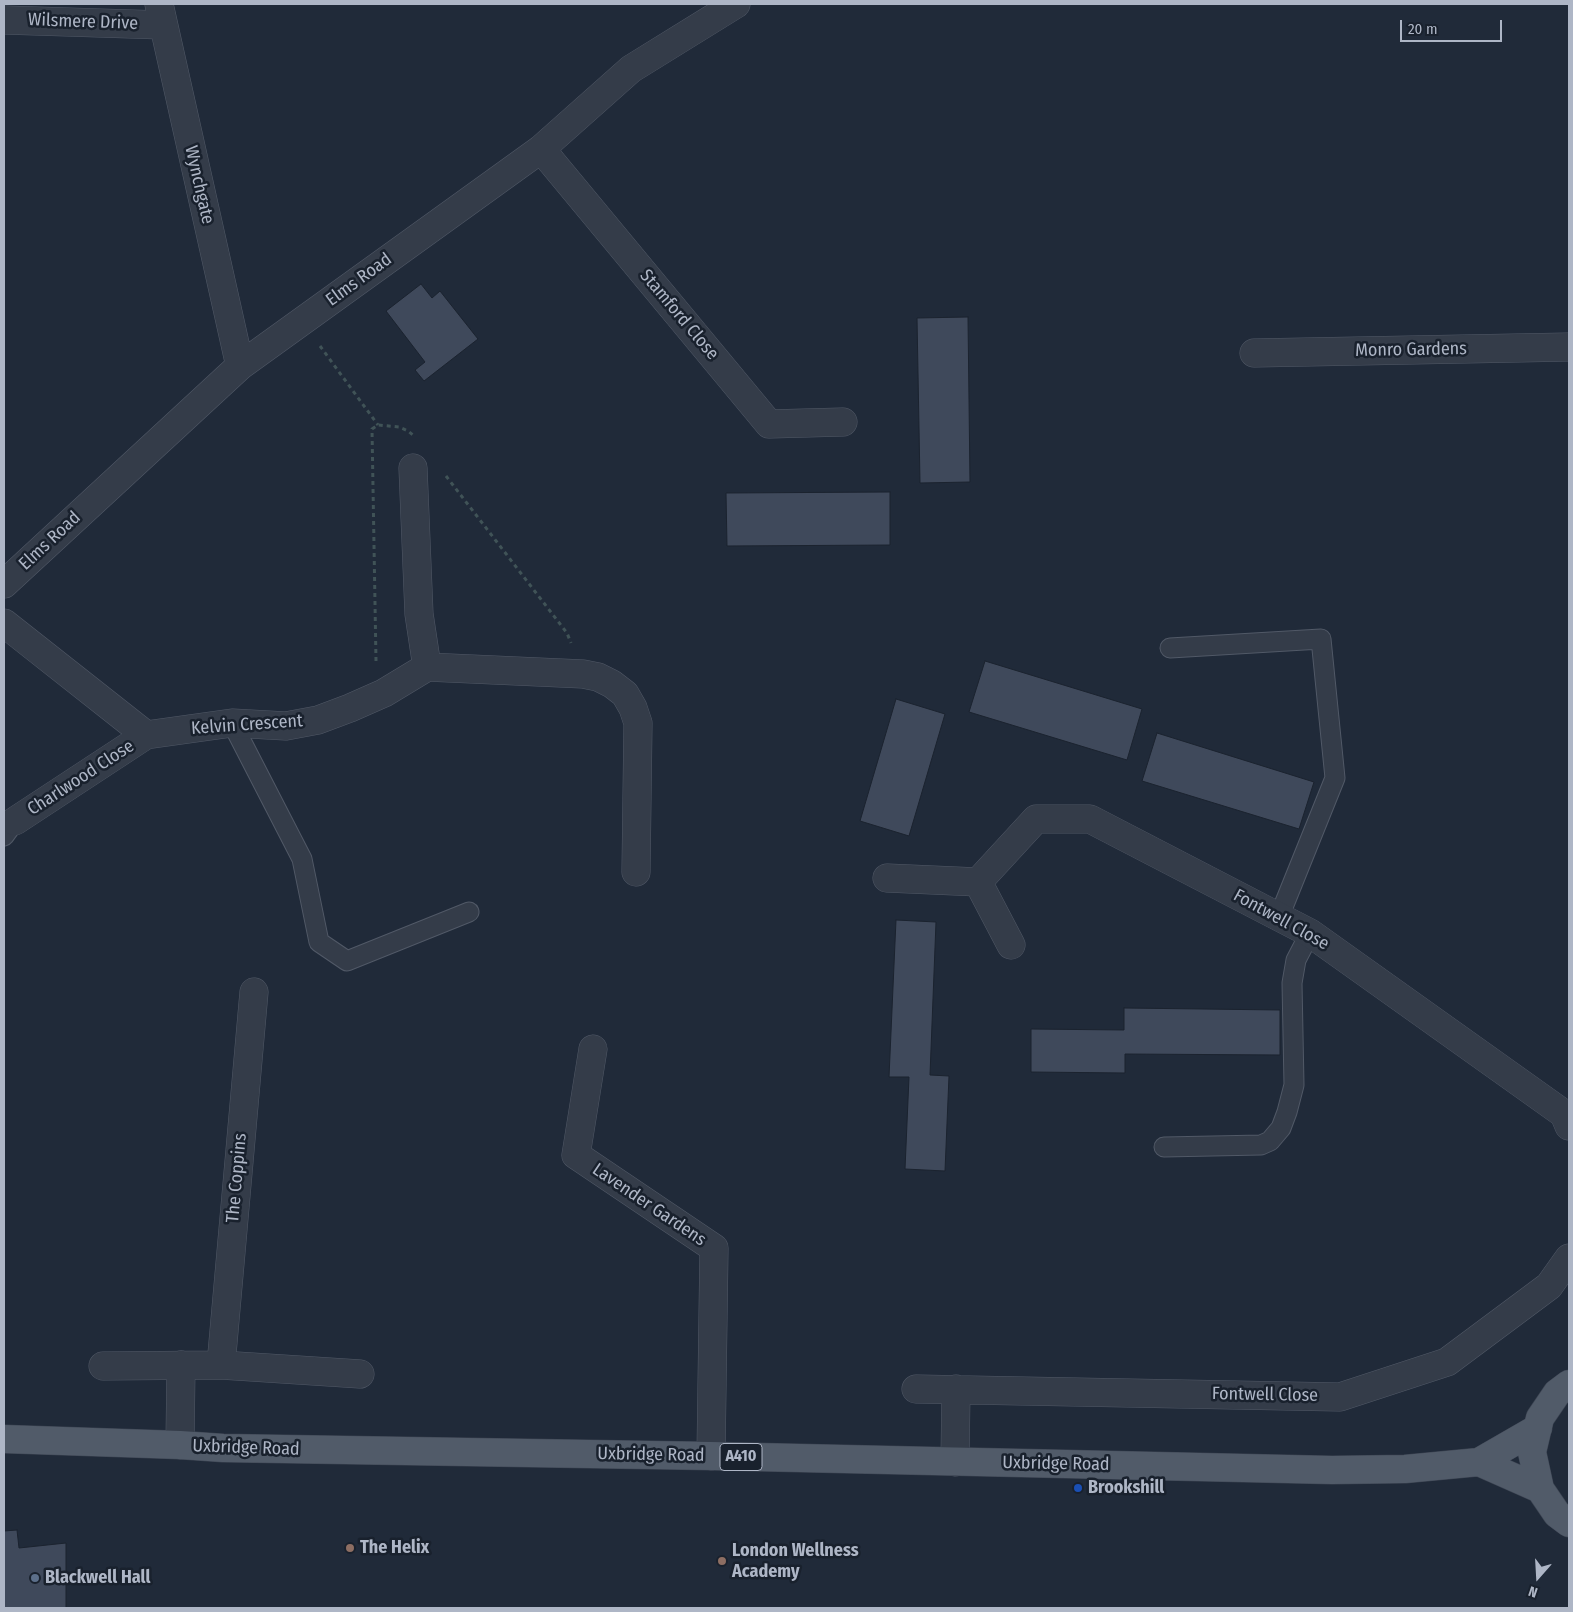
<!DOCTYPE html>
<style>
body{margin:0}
#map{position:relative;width:1573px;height:1612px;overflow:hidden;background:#202a39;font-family:"Fira Sans Condensed",sans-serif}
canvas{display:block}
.frame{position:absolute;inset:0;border:5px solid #aeb6c6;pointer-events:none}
.north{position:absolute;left:1513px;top:1552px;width:50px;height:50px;-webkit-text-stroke:4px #19212d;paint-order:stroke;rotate:199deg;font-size:14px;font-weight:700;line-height:20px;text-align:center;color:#aeb6c6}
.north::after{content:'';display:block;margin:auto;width:18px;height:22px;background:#aeb6c6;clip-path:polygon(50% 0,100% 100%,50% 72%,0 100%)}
.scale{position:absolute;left:1400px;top:20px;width:102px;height:22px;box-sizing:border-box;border:2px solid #aeb6c6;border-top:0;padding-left:6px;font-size:15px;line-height:18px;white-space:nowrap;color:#aeb6c6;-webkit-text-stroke:4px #19212d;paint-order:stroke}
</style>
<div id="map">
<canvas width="1573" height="1612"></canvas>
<div class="frame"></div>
<div class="north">N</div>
<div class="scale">20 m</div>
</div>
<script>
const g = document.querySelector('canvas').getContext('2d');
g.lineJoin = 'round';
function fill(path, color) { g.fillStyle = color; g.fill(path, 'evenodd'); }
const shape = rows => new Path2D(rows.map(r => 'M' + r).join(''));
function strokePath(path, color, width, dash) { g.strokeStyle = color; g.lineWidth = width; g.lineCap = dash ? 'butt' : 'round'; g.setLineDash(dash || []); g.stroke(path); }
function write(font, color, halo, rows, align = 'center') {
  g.font = font + ' "Fira Sans Condensed",sans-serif'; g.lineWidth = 5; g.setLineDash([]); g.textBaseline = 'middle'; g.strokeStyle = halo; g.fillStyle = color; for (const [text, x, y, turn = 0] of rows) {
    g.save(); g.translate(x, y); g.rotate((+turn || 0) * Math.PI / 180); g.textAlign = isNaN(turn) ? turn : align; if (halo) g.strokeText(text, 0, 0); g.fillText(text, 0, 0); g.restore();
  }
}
const building = shape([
 [421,284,432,298,440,291,478,339,424,381,415,370,425,362,386,311,421,284],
 [968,317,970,482,920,483,917,318,968,317],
 [890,492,890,545,727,546,726,493,890,492],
 [985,661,1142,709,1127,760,969,712,985,661],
 [896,699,945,714,909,836,860,821,896,699],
 [1157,733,1314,782,1299,829,1142,781,1157,733],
 [896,920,936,922,930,1075,949,1076,945,1171,905,1169,909,1077,889,1077,896,920],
 [1124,1008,1280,1010,1280,1055,1125,1054,1125,1073,1031,1072,1031,1029,1124,1030,1124,1008],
 [17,1530,19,1548,66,1543,66,1608,4,1608,4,1531,17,1530]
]);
const path = shape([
 [320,346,378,425],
 [446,476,567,633,571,643],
 [376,661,372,429,378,425,399,427,408,431,414,436]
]);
const lane = shape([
 [1170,648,1321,639,1335,778,1279,917],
 [232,723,302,859,319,942,347,961,469,912],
 [4,836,15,821],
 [1164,1147,1261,1145,1270,1141,1281,1128,1287,1112,1294,1085,1292,983,1296,960,1310,933]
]);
const street = shape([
 [159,4,240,366],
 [4,20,163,25],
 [541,149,769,424,843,422],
 [1254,353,1569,347],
 [413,468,419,614,427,667],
 [4,584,240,366,541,149,631,69,736,4],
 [4,623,146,735,232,723,286,726,318,720,350,708,384,693,427,667,583,674,598,677,612,684,625,694,633,708,638,723,636,872],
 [15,821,146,735],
 [887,878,978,882],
 [1011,945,978,882,1036,819,1090,819,1310,933,1564,1114,1569,1126],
 [593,1049,576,1155,714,1248,711,1456],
 [221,1365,254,992],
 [103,1366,221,1365,360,1374],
 [916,1389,1340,1397,1447,1362,1549,1286,1569,1258],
 [180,1445,181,1365],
 [955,1462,956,1389]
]);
const primary = shape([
 [1569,1384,1557,1393,1540,1418,1532,1452,1540,1489,1557,1514,1569,1523],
 [4,1439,180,1445,223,1448,711,1456,1332,1470,1405,1469,1479,1462,1538,1428],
 [1479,1462,1540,1489]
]);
const markers = [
 [1078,1488,5,"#1a4fb4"],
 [350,1548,5,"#8d6e63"],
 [722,1561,5,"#8d6e63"],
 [35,1578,5,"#5c6f8a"]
];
const shields = [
 [741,1457,42]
];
const shieldNames = [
 ["A410",741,1457]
];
const streetNames = [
 ["Wilsmere Drive",83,22,2],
 ["Wynchgate",199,185,77],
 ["Elms Road",359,280,-36],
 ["Stamford Close",679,315,50],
 ["Monro Gardens",1411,350,-1],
 ["Elms Road",50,541,-43],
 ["Kelvin Crescent",247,725,-4],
 ["Charlwood Close",81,778,-33],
 ["Fontwell Close",1281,920,29],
 ["The Coppins",237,1178,-85],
 ["Lavender Gardens",649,1205,34],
 ["Fontwell Close",1265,1395,1],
 ["Uxbridge Road",246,1448,2],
 ["Uxbridge Road",651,1455,1],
 ["Uxbridge Road",1056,1464,1]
];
const poiNames = [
 ["Brookshill",1088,1488],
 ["The Helix",360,1548],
 ["London Wellness",732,1551],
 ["Academy",732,1572],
 ["Blackwell Hall",45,1578]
];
fill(building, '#3f495b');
strokePath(building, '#1b232f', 1);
strokePath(lane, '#515967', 21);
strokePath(street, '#515967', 29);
strokePath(primary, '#3d4553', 29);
strokePath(path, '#405357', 3, [4, 4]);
strokePath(lane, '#343c49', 19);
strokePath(street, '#343c49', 28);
strokePath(primary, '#515b69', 28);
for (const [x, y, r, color] of markers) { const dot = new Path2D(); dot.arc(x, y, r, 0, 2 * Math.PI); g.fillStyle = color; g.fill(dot); strokePath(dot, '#19212d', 2); }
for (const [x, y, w] of shields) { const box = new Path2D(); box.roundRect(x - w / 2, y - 13.5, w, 27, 4); g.fillStyle = '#19212d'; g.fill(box); strokePath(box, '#aeb6c6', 1); }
write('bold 16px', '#aeb6c6', null, shieldNames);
write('18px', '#aeb6c6', '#19212d', streetNames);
write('bold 18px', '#aeb6c6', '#19212d', poiNames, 'left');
</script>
